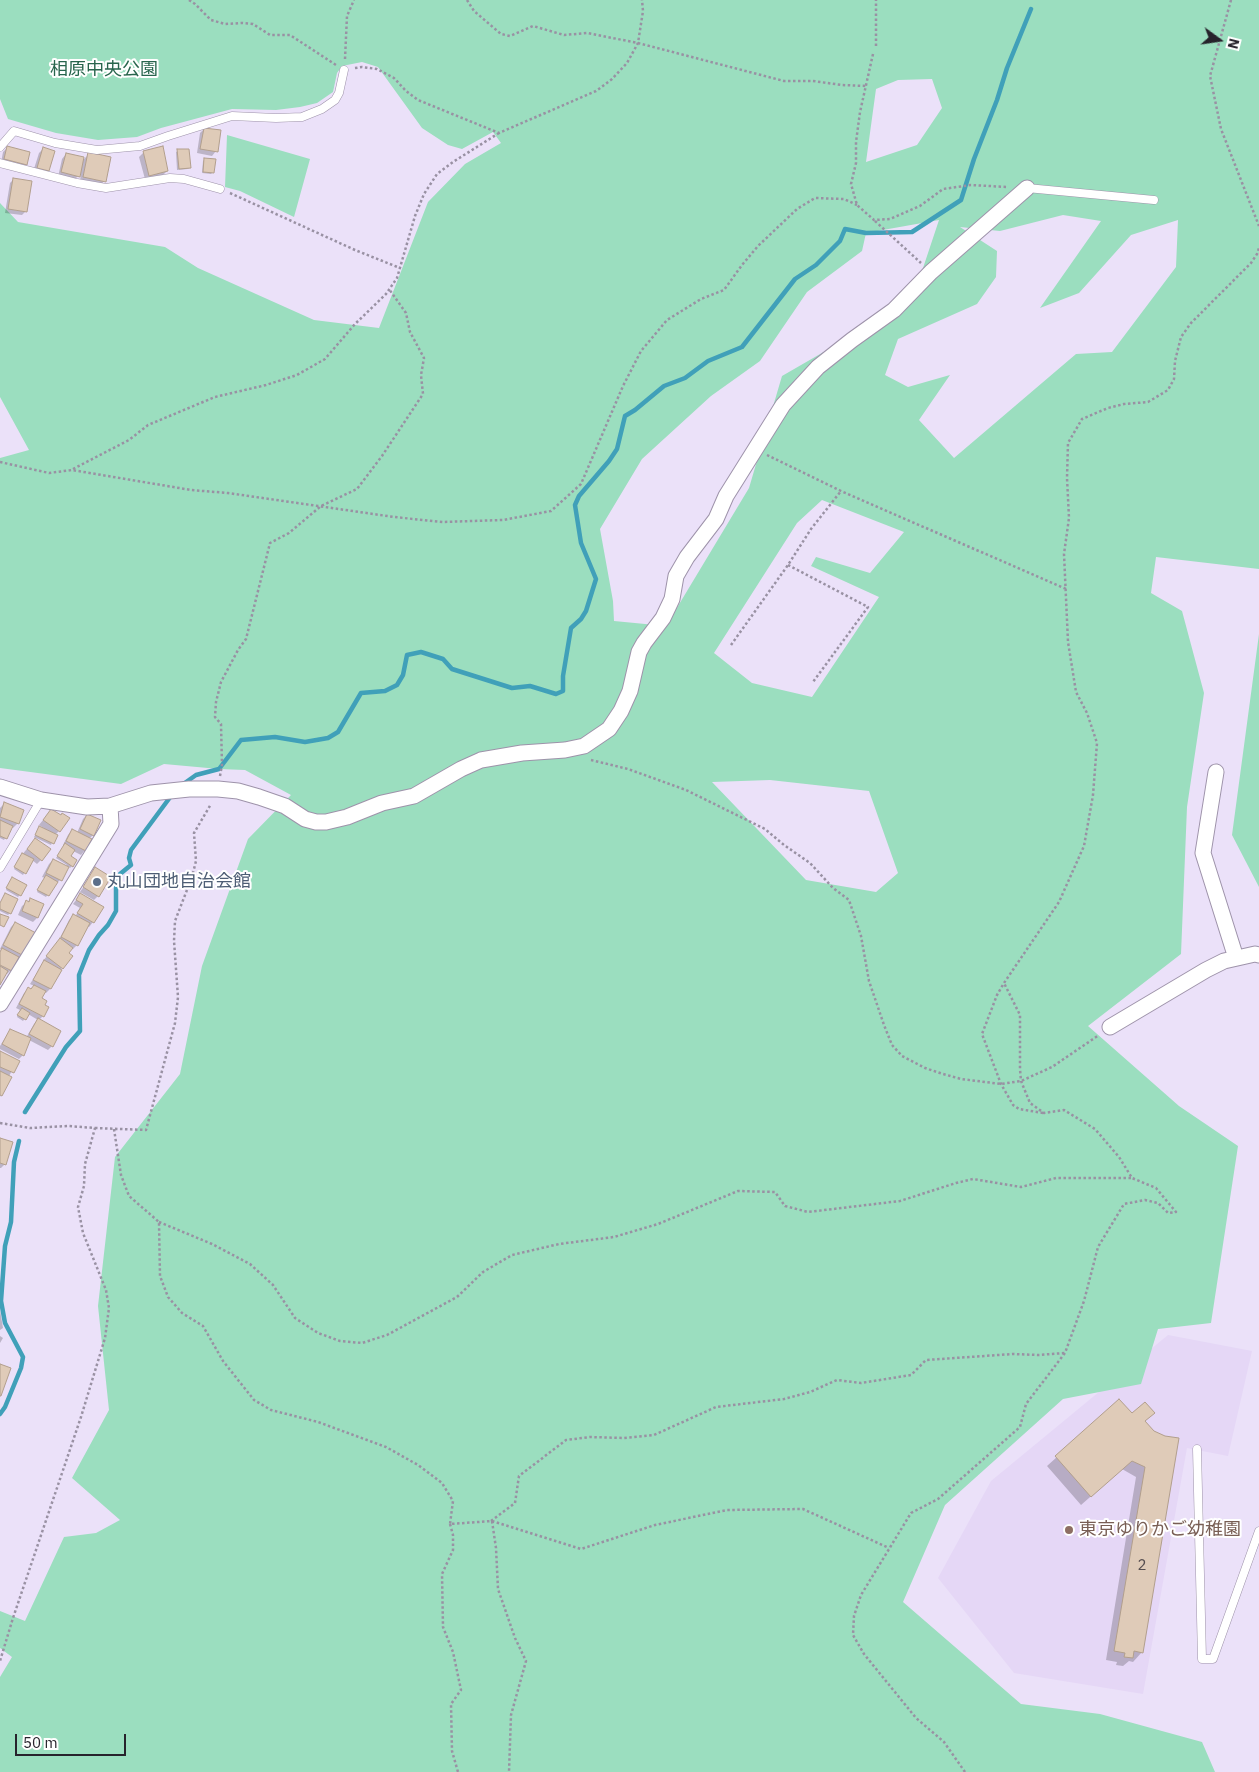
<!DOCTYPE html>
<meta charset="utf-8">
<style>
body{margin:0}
#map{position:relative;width:1259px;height:1772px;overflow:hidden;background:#ebe1f9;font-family:"IBM Plex Sans",sans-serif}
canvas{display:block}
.north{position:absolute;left:1194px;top:15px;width:50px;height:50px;-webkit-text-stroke:4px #fff;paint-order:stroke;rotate:104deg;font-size:14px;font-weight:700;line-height:20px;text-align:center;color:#27232c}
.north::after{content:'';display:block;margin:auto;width:18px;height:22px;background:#27232c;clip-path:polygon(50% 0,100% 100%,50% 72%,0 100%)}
.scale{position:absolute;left:15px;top:1734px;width:111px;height:22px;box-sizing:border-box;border:2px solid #27232c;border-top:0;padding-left:6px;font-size:15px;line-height:18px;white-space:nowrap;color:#27232c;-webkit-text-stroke:4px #fff;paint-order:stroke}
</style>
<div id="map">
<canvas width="1259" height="1772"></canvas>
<div class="north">N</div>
<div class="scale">50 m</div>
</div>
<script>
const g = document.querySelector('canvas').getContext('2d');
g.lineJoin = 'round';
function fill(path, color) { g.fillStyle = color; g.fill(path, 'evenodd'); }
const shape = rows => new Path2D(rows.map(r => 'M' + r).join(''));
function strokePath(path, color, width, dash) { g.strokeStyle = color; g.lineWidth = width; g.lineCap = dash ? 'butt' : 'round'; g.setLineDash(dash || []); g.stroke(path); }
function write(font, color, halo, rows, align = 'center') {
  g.font = font + ' "IBM Plex Sans","Noto Sans JP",sans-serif'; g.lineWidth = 4; g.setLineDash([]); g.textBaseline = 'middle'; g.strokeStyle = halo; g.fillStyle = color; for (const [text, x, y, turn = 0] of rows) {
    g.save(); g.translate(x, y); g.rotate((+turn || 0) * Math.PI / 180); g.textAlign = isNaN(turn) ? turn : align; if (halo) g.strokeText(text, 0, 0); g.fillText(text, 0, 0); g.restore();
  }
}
const built = shape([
 [1168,1335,1252,1351,1228,1456,1187,1448,1143,1694,1014,1673,938,1578,991,1481]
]);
const green = shape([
 [0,0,1259,0,1259,569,1156,557,1151,593,1182,611,1204,693,1187,807,1181,954,1088,1026,1179,1106,1238,1146,1211,1323,1158,1329,1141,1384,1063,1399,945,1505,903,1602,1021,1704,1100,1714,1202,1742,1215,1772,0,1772,0,1677,12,1657,0,1648,0,1611,25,1621,64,1537,96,1533,120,1520,72,1478,109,1410,98,1306,115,1157,180,1074,202,966,248,839,291,795,245,770,219,769,164,764,121,784,0,768,0,458,29,450,0,397,0,203,18,222,165,247,198,268,314,320,379,328,428,202,465,164,501,143,493,132,462,149,448,145,422,128,378,67,362,62,342,66,337,73,333,92,317,103,300,107,276,110,232,109,161,128,137,137,98,140,56,133,8,119,0,99],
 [932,79,942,108,917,145,866,162,876,89,898,80],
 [1063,215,1101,221,1040,308,1079,293,1131,235,1178,220,1176,267,1112,352,1076,354,954,458,919,420,950,375,908,387,885,375,898,339,977,304,996,277,997,251,960,227,1000,231],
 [939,220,912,301,782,376,749,488,666,626,614,621,613,601,600,529,642,459,711,396,760,361,807,292,862,251,866,233],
 [822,500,904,532,870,573,816,557,811,566,879,597,812,697,752,683,714,653,797,523],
 [770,780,869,791,898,873,876,892,806,880,712,782],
 [227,135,310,159,294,217,240,191,225,187],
 [1259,634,1259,887,1232,835]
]);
const shadow = shape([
 [204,129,216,151,212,156,197,153,200,133],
 [8,147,26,164,22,168,1,163,3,152],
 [43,149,48,171,43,175,33,172,39,153],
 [178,151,190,167,188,169,177,170,176,152],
 [144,152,167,171,163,175,145,179,139,157],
 [66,154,84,159,89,154,104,181,100,186,80,181,81,173,74,180,58,177,62,159],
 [205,159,213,172,211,174,202,173,203,161],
 [14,179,26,211,22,215,5,213,10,183],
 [4,804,22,811,17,824,13,828,11,827,4,840,0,838,0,808],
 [51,810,59,831,55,835,51,845,34,837,39,828,45,830,45,829,39,825],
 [87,815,93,835,89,839,85,850,81,855,73,851,69,856,72,866,70,868,68,866,60,880,56,884,55,883,46,897,37,892,45,878,42,877,49,864,53,860,66,867,67,865,56,858,64,846,63,845,68,835,72,830,77,833,83,819],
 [31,844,41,860,37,864,32,860,23,875,14,869,21,856],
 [96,869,98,896,94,900,80,892],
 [11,880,20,895,18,897,6,890],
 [80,895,93,922,89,927,87,926,77,945,73,949,71,948,67,953,71,956,61,969,50,989,46,993,44,992,41,998,43,1016,39,1020,52,1046,48,1050,29,1040,23,1055,19,1059,0,1049,0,1046,10,1031,26,1038,34,1024,38,1020,28,1014,23,1021,17,1017,20,1010,16,1008,24,993,34,986,30,984,44,962,43,961,58,942,69,920,73,916,75,917,80,908,73,904],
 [31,899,43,905,37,918,33,922,18,915,22,906],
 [0,903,10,913,8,915,0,911],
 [15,923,23,955,19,959,17,958,11,970,7,974,5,974,0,983,0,952,2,950,0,949,11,927],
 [0,1052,18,1061,9,1076,0,1097],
 [0,1139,5,1164,1,1168,0,1168],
 [0,1310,3,1328,0,1330],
 [0,1336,3,1338,0,1343],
 [1119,1401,1132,1415,1153,1413,1144,1422,1153,1432,1142,1652,1133,1662,1129,1661,1123,1666,1116,1665,1117,1662,1106,1660,1136,1477,1122,1469,1081,1505,1047,1466]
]);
const stream = shape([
 [182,785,196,775,219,769,241,740,275,737,305,742,328,738,338,732,361,693,385,691,397,685,403,675,407,655,421,652,443,659,452,669,512,688,530,686,556,694,563,691,563,676,571,628,581,619,586,611,596,579,581,543,575,505,579,496,609,461,617,449,625,416,635,410,664,386,685,378,708,361,742,347,795,279,816,265,840,241,845,229,866,233,912,232,961,200,974,159,997,100,1007,68,1031,9],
 [25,1112,66,1047,80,1031,79,975,89,950,99,935,108,925,116,911,116,888,120,874,131,865,129,858,131,850,171,796],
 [0,1414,5,1407,21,1368,23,1357,5,1323,1,1301,5,1246,11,1222,14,1162,19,1141]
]);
const building = shape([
 [204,128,221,130,218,152,200,149,204,128],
 [7,146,30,152,27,165,4,159,7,146],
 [163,146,168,171,149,176,143,151,163,146],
 [43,147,55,151,49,171,37,168,43,147],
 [177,149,189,149,191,168,179,169,177,149],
 [88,152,111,157,106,182,83,177,88,152],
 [66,153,84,157,80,177,61,172,66,153],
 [204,158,216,159,214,173,203,172,204,158],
 [13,178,32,181,27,212,8,209,13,178],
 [4,802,24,810,19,824,0,817,4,802],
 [51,809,61,815,62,813,70,818,60,832,43,820,51,809],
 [87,814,101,820,94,836,80,829,87,814],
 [0,820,13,826,7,839,0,836,0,820],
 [39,826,58,835,54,844,35,835,39,826],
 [72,829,92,839,86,851,66,841,72,829],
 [35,838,51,849,42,861,27,849,35,838],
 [65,843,75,850,71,856,77,860,73,867,57,856,65,843],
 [22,853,34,859,26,874,14,867,22,853],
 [53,859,69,867,62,881,46,873,53,859],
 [95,867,111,877,99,897,83,887,95,867],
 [46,875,58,882,49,896,37,890,46,875],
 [12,877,27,885,21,896,6,888,12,877],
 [5,893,18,899,11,914,0,909,0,903,5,893],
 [80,893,104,907,94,923,77,913,83,904,76,900,80,893],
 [30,898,44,904,38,918,22,911,26,900,29,902,30,898],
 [0,914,9,917,4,927,0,925,0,914],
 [73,914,90,923,78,946,61,937,73,914],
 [15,922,36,933,24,956,3,945,15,922],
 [60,938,73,948,69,953,73,956,63,969,46,956,60,938],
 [2,948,19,957,12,971,0,965,0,952,2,948],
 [44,960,62,970,51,989,33,980,44,960],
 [0,966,8,971,0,985,0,966],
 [34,985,46,991,42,998,47,1001,45,1005,49,1007,44,1017,19,1004,28,987,31,989,34,985],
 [22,1008,30,1013,26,1020,17,1015,22,1008],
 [38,1018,61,1031,53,1047,29,1034,38,1018],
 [10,1029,31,1038,24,1056,2,1044,10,1029],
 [0,1051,20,1061,14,1073,0,1067,0,1051],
 [0,1071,12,1077,2,1096,0,1095,0,1071],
 [0,1138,13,1142,6,1165,0,1163,0,1138],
 [0,1364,11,1368,1,1396,0,1396,0,1364],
 [1119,1399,1132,1413,1145,1402,1155,1413,1145,1421,1154,1431,1165,1436,1179,1438,1143,1653,1134,1651,1133,1658,1124,1657,1125,1653,1114,1651,1145,1467,1132,1461,1091,1497,1055,1456,1119,1399]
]);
const path = shape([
 [189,0,195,4,211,20,225,24,242,23,253,24,270,35,290,35,336,65],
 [467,0,474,11,501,34,510,36,533,26,564,35,587,33,638,43,784,81,813,81,842,85,866,86],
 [1231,0,1210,76,1221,129,1259,226],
 [876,46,876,0],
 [873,54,860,112,856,142,856,163,851,184,857,205,874,220,890,219,920,206,943,189,971,185,1007,187],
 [345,59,347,16,354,0],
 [355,68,362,67,377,69,394,78,406,91,418,100,499,133,596,91,612,79,627,63,638,43,643,11,642,0],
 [230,193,355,250,400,268],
 [875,221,921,263],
 [767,455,841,491,1066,589],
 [0,462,49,473,72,470,191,490,228,493,394,517,443,522,503,520,551,511,581,484,623,386,641,351,667,320,701,299,724,290,742,265,758,246,797,209,815,198,844,199,857,205],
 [73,469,129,440,148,425,215,397,266,385,297,375,325,359,355,324,386,294,397,278,415,216,424,194,437,174,453,162,499,133],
 [788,565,868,607,813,682],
 [731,645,788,565,811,529,841,491],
 [591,760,628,769,686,790,765,829,784,845,810,863,833,888,849,900,861,936,869,981,884,1025,892,1045,902,1056,925,1068,943,1074,961,1079,1001,1084,1021,1081,1052,1067,1099,1035],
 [220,776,222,765,221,724,215,717,216,702,221,682,238,650,246,639,270,543,289,533,321,506,357,489,382,456,423,394,421,375,424,358,410,332,406,313,389,289],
 [1043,1113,1019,1109,1013,1105,1001,1084,982,1034,997,995,1004,983,1059,902,1084,846,1093,795,1097,743,1087,713,1076,692,1068,642,1064,554,1069,518,1067,478,1068,443,1082,419,1108,408,1124,404,1148,402,1168,390,1174,379,1175,361,1181,337,1191,323,1251,263,1257,254,1259,248],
 [0,1123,30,1128,68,1126,95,1128,85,1164,84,1186,78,1207,83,1233,106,1290,109,1308,105,1338,81,1417,13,1618,0,1661],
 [95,1128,146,1130,175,1023,178,997,174,941,175,921,192,877,196,861,194,833,211,804],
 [114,1129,121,1175,129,1196,159,1222,160,1276,168,1297,182,1313,203,1326,223,1361,254,1400,271,1410,318,1422,386,1447,418,1465,442,1483,453,1501,450,1524,492,1521,581,1549,655,1525,727,1510,803,1509,889,1548],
 [159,1222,212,1244,250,1264,273,1285,295,1318,318,1333,340,1341,362,1343,387,1335,457,1297,483,1272,512,1255,559,1244,614,1237,658,1224,738,1191,775,1192,785,1206,808,1212,900,1201,956,1183,973,1179,1021,1187,1056,1178,1132,1178],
 [491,1521,515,1503,519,1476,566,1440,590,1437,624,1438,654,1435,716,1407,784,1399,810,1392,837,1380,861,1383,911,1375,926,1360,1013,1354,1038,1355,1065,1353],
 [492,1521,496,1548,498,1589,515,1638,526,1661,511,1715,509,1772],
 [450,1524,453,1535,453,1550,442,1574,443,1627,453,1652,461,1690,451,1704,452,1751,458,1772],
 [965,1772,944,1742,916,1718,864,1654,853,1635,854,1616,861,1595,911,1513,938,1499,1020,1427,1026,1404,1065,1353,1084,1301,1098,1247,1124,1204,1145,1200,1158,1203,1168,1213,1176,1212,1156,1188,1132,1178,1119,1157,1095,1129,1064,1110,1044,1113,1030,1103,1021,1081,1020,1069,1020,1015,1004,983]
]);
const lane = shape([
 [0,147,14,131,55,143,97,150,140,146,168,136,232,116,276,118,302,117,322,109,335,100,339,93,344,70],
 [0,163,77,183,106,188,170,178,184,179,220,189],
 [1027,188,1154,200],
 [0,868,41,800],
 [1197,1449,1202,1659,1213,1659,1259,1531]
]);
const street = shape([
 [1216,772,1203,853,1236,958],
 [0,787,41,800,87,807,110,806,151,793,189,789,218,789,238,791,259,797,285,806,305,819,316,822,326,822,347,817,382,803,414,796,461,769,481,760,522,753,565,750,584,746,609,729,621,711,630,691,639,652,644,643,663,618,672,599,676,576,687,557,716,519,726,496,783,405,818,367,852,340,894,310,931,272,1027,188],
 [0,1004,111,824,110,806],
 [1110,1027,1206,970,1224,961,1255,954,1259,955]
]);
const markers = [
 [97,882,5,"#5c6f8a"],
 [1069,1530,5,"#8d6e63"]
];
const numberNames = [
 ["2",1142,1566]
];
const parkNames = [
 ["相原中央公園",104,70]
];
const serviceNames = [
 ["丸山団地自治会館",107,882]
];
const educationNames = [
 ["東京ゆりかご幼稚園",1079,1530]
];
fill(built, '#e5d7f6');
fill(green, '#9bdebf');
fill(shadow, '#0003');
strokePath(stream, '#40a0b9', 4.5);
fill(building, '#dfcbb8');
strokePath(building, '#b29f8d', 1);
strokePath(lane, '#9e93aa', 9);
strokePath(street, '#9e93aa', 17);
strokePath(path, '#9991a3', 2.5, [2.5, 2.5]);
strokePath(lane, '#fff', 8);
strokePath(street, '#fff', 15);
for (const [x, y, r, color] of markers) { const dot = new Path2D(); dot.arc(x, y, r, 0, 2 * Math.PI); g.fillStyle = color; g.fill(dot); strokePath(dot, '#fff', 2); }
write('15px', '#554d4f', null, numberNames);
write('18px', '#28654d', '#fff', parkNames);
write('18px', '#4e5e75', '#fff', serviceNames, 'left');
write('18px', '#785e54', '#fff', educationNames, 'left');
</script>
